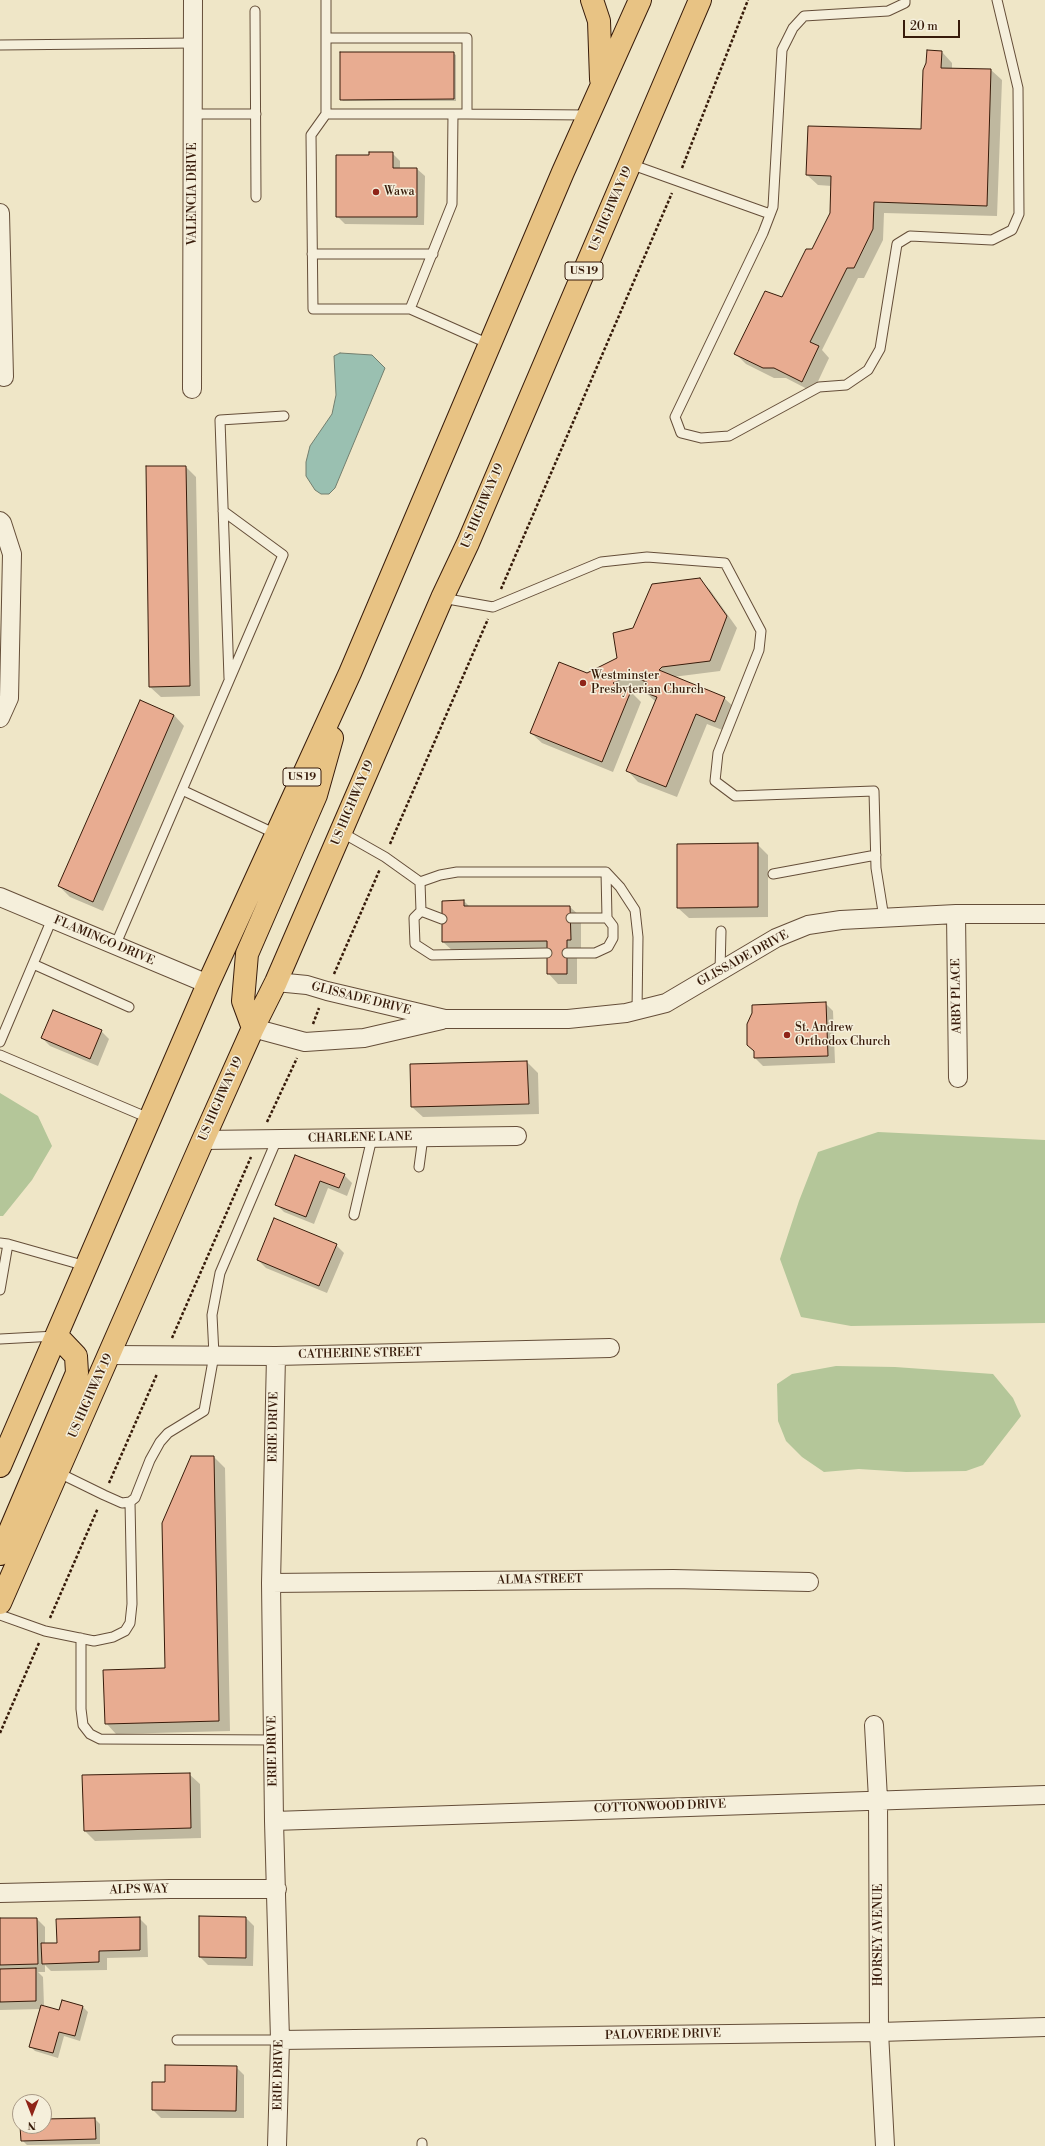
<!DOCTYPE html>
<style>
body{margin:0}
#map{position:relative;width:1045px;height:2146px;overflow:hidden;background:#efe6c7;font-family:"Libre Bodoni",serif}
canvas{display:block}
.north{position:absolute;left:12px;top:2094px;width:40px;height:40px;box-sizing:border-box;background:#f5efdb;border:1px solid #a99a87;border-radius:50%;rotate:180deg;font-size:11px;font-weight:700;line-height:16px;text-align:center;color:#371b0a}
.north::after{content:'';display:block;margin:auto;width:14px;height:18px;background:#8f2418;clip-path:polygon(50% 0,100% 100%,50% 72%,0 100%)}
.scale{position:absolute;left:903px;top:20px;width:57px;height:18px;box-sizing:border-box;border:2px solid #371b0a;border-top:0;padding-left:5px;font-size:12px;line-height:14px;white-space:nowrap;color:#371b0a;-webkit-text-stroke:3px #f5efdb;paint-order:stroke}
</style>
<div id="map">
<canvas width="1045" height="2146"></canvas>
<div class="north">N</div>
<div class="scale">20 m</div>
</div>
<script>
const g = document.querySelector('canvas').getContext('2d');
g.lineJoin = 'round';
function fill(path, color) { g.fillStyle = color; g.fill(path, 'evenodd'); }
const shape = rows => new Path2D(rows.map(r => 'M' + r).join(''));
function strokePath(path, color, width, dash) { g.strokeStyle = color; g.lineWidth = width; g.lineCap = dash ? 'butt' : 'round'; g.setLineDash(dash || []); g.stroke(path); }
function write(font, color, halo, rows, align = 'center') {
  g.font = font + ' "Libre Bodoni",serif'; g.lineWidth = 3; g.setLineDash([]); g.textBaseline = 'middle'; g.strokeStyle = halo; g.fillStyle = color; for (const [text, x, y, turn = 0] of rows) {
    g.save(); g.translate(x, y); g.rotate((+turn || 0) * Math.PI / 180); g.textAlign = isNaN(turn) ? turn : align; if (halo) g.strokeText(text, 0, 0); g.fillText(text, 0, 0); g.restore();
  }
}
const green = shape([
 [0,1093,38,1116,52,1146,32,1180,3,1216,0,1216],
 [878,1132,1045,1140,1045,1323,851,1326,801,1317,780,1259,799,1201,818,1152],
 [836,1366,895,1367,993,1374,1013,1398,1021,1416,983,1465,966,1471,906,1472,859,1469,824,1472,802,1457,786,1441,778,1421,777,1384,792,1374]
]);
const water = shape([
 [340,353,372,355,385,368,335,488,329,494,321,494,315,490,306,476,306,462,310,446,332,414,336,395,334,356,340,353]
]);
const shadow = shape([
 [942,52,952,63,952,69,991,70,1002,80,997,216,884,213,883,240,864,278,858,278,822,350,829,358,813,392,786,378,774,378,746,364,735,353,782,299,813,250,831,213,832,186,818,185,807,175,922,130],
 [453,53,456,55,456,101,343,101,341,99],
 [392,153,400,161,400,169,417,169,425,176,424,225,345,224,337,216,370,156],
 [186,467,196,477,200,696,161,697,150,687],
 [699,579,710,590,737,628,720,671,673,677,724,698,735,708,725,731,707,724,677,797,638,782,628,771,656,702,644,691,645,688,640,686,630,691,641,702,613,772,542,743,531,733,587,674,618,659,634,629],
 [140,701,174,715,184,726,103,911,70,897,59,886],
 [757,844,768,855,768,917,689,918,678,908],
 [464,901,470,907,570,907,581,917,581,950,577,951,577,984,558,984,548,973,548,952,454,952,443,942],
 [825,1003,833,1011,835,1063,763,1066,755,1058,755,1051],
 [101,1031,109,1039,98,1066,50,1046,42,1038],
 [527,1062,538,1073,539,1114,423,1117,412,1107],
 [295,1156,344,1175,352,1183,347,1196,328,1188,314,1224,284,1212,276,1204],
 [336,1245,344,1253,327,1293,266,1268,258,1260],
 [214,1457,225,1468,230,1731,116,1734,106,1723,166,1669],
 [189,1774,200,1784,201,1838,95,1841,85,1831],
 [200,1917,246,1918,254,1926,253,1966,208,1965,200,1957],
 [139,1918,147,1926,148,1957,107,1958,107,1970,51,1971,45,1965,45,1972,38,1972,43,1977,44,2006,60,2011,83,2007,88,2012,80,2041,64,2036,58,2058,35,2051,30,2046,41,2009,0,2010,0,1919,37,1919,45,1927,45,1944,58,1944],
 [236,2067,244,2075,244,2118,161,2118,153,2110,166,2083],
 [95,2119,100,2124,100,2144,27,2145,22,2140,21,2126,44,2126,44,2120]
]);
const building = shape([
 [927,50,942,51,941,68,991,69,987,206,874,202,873,229,854,268,847,268,810,342,819,346,802,382,774,368,763,368,734,354,765,291,782,297,806,249,812,249,830,213,831,176,806,175,808,126,921,129,923,70,926,63,927,50],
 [340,52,454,52,454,99,340,100,340,52],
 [369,152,393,152,393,168,417,168,417,217,336,217,336,155,369,155,369,152],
 [146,466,186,466,190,686,149,687,146,466],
 [700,578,727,616,710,661,662,667,659,670,725,697,715,722,696,714,666,787,626,771,657,697,643,692,647,682,629,676,613,683,631,691,602,762,530,733,559,662,587,673,617,658,613,633,633,628,652,584,700,578],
 [140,700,174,715,93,902,58,886,140,700],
 [758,843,758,907,677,908,677,844,758,843],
 [464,900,464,906,570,906,571,940,567,940,567,974,547,974,547,941,442,942,442,901,464,900],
 [826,1002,828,1056,754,1058,754,1051,747,1045,747,1024,752,1013,752,1005,826,1002],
 [53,1010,102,1030,90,1059,41,1038,53,1010],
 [527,1061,529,1104,411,1107,410,1064,527,1061],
 [295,1155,345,1174,339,1188,320,1181,306,1217,275,1205,295,1155],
 [274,1218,337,1244,319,1286,257,1260,274,1218],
 [191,1456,214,1456,219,1721,105,1724,103,1670,165,1668,162,1523,191,1456],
 [190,1773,191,1828,84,1831,82,1775,190,1773],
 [199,1916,246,1917,246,1958,199,1957,199,1916],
 [140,1917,140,1950,99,1951,99,1962,42,1964,41,1943,57,1943,56,1919,140,1917],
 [0,1918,37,1918,38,1964,0,1965,0,1918],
 [36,1968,36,2001,0,2002,0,1969,36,1968],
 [62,2000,83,2006,75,2036,59,2032,53,2053,29,2047,41,2005,59,2010,62,2000],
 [165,2065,237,2066,236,2111,152,2110,152,2082,165,2082,165,2065],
 [95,2118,96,2139,21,2141,20,2126,44,2126,44,2119,95,2118]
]);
const path = shape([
 [682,168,748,0],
 [501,589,672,193],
 [390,844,488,619],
 [334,974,380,869],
 [313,1024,319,1008],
 [267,1122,297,1058],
 [172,1338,251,1157],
 [109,1483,157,1374],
 [50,1618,98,1508],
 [0,1733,39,1643]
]);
const lane = shape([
 [326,0,326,38],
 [905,0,905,3,888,11,804,16,793,28,782,50,773,207,763,233,675,417,681,433,701,438,729,436,819,387,846,385,868,370,880,349,897,244,910,236,992,240,1012,230,1019,214,1018,88,997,0],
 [255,11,256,197],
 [0,45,193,43],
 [193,114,256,114],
 [326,114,467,114,467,38,326,38,326,114,311,135,313,309,410,309,489,344],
 [467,114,587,115],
 [630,164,770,214],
 [312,254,433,254],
 [410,309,452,204,453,114],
 [442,598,493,607,601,562,647,557,725,563,761,631,759,650,718,753,715,781,735,796,874,791,876,868,884,918],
 [229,678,220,420,284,416],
 [182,790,276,834],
 [341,832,385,857,420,882],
 [606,872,607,918],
 [773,874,876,855],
 [420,882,440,875,457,872,606,872,620,887,635,910,638,937,637,1011],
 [420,882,421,911],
 [442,919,421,911,414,918,415,944,432,955,547,953],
 [115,946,283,555,223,511],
 [567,953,595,953,608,947,613,938,613,926,607,918,571,918],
 [33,964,129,1007],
 [720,971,721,931],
 [0,1042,52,919],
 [0,1055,151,1119],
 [419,1167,423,1137],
 [354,1215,372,1138],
 [0,1243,8,1244,86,1266],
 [0,1290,8,1244],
 [0,1339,56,1336],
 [57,1472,104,1495,122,1503,130,1502,135,1498,150,1460,160,1442,168,1433,204,1411,214,1355,212,1315,220,1273,277,1139],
 [0,1615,45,1631,94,1641,113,1637,125,1631,130,1623,132,1604,130,1502],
 [81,1638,81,1709,83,1725,90,1734,100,1739,273,1740],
 [177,2040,280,2040],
 [422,2143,422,2146]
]);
const street = shape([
 [0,213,4,377],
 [192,389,193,0],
 [0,521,2,523,12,554,9,698,0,718],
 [0,897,208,984],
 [956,914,958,1078],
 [276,982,307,985,327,991,445,1019,568,1019,626,1013,666,1003,776,938,808,925,841,920,956,914,1045,914],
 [253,1028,305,1042,364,1038,442,1020],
 [203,1140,517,1136],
 [109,1355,276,1356,610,1348],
 [276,1356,271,1583,274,1821,280,2040,277,2146],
 [271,1583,673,1579,809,1582],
 [874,1725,878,1799,879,2032,885,2146],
 [274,1821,1045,1795],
 [0,1893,170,1889,277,1889],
 [280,2040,879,2032,1045,2027]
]);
const highway = shape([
 [592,0,599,21,601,79],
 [253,1028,243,1001,247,954,316,795,332,738],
 [0,1466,208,984,350,673,563,172,640,0],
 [0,1554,77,1373,76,1356,57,1336],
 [0,1603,203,1140,253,1028,276,982,442,598,468,543,700,0]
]);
const markers = [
 [376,192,4,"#8f2418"],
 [583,683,4,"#8f2418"],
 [787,1035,4,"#8f2418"]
];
const shields = [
 [584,271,38],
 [302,777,38]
];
const shieldNames = [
 ["US 19",584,271],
 ["US 19",302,777]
];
const poiNames = [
 ["Wawa",384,192],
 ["Westminster",591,676],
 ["Presbyterian Church",591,690],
 ["St. Andrew",795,1028],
 ["Orthodox Church",795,1042]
];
const streetNames = [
 ["VALENCIA DRIVE",193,194,-90],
 ["US HIGHWAY 19",611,209,-67],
 ["US HIGHWAY 19",483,506,-67],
 ["US HIGHWAY 19",353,803,-67],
 ["FLAMINGO DRIVE",104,941,23],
 ["GLISSADE DRIVE",743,959,-29],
 ["ARBY PLACE",957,996,-91],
 ["GLISSADE DRIVE",361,999,14],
 ["US HIGHWAY 19",221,1099,-66],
 ["CHARLENE LANE",360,1138,-1],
 ["CATHERINE STREET",360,1354,-1],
 ["US HIGHWAY 19",91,1396,-66],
 ["ERIE DRIVE",274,1427,-89],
 ["ALMA STREET",540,1580,-1],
 ["ERIE DRIVE",273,1751,-91],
 ["COTTONWOOD DRIVE",660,1807,-2],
 ["ALPS WAY",139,1890,-1],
 ["HORSEY AVENUE",879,1935,-90],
 ["PALOVERDE DRIVE",663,2035,-1],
 ["ERIE DRIVE",279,2075,-89]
];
fill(green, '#b4c699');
fill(water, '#9ac0b1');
strokePath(water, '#727e6e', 1);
fill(shadow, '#0003');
fill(building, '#e8ac91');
strokePath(building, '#371b0a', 1);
strokePath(lane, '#654e39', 11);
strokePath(street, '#654e39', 20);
strokePath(highway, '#371b0a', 24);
strokePath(path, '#371b0a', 2.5, [3, 2]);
strokePath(lane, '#f5efdb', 9);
strokePath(street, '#f5efdb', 18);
strokePath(highway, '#e8c384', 22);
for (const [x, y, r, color] of markers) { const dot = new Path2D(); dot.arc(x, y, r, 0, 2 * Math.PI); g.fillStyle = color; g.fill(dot); strokePath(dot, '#f5efdb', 1.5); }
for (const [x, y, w] of shields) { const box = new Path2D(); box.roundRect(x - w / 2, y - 9, w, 18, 3); g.fillStyle = '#f5efdb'; g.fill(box); strokePath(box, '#371b0a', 1); }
write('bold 11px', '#371b0a', null, shieldNames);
write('12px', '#371b0a', '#f5efdb', poiNames, 'left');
write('12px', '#371b0a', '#f5efdb', streetNames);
</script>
